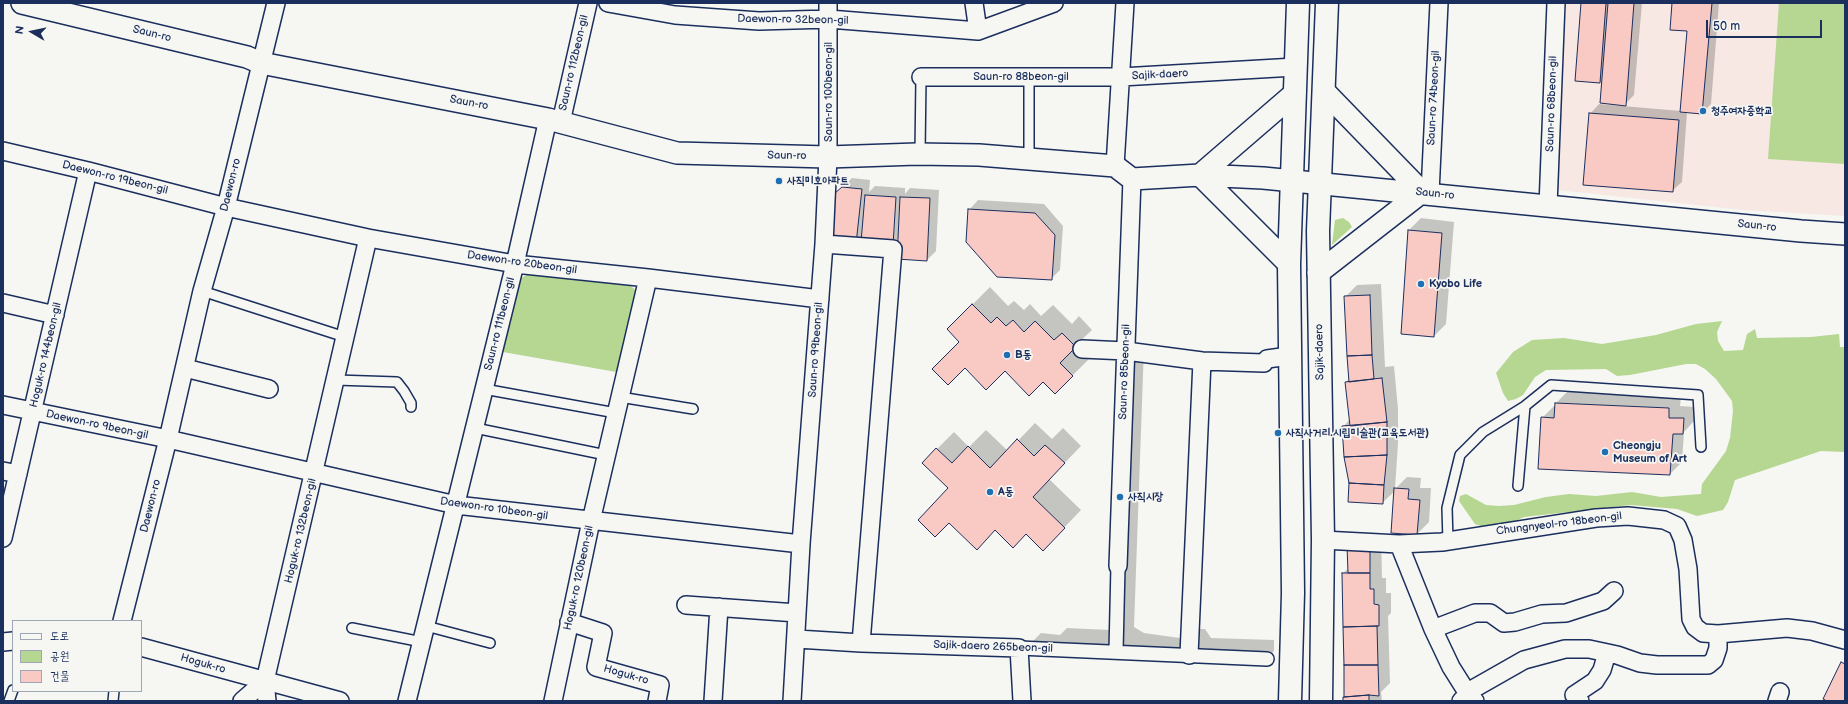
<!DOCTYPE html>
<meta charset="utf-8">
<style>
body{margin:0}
#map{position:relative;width:1848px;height:704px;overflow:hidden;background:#f6f6f2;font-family:"Balsamiq Sans","Poor Story",sans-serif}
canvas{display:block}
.frame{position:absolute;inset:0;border:4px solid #1b2f5e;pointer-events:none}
.legend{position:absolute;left:12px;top:620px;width:130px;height:72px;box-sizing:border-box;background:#f6f6f2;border:1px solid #9ea6b7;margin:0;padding:5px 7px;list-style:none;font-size:12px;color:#1b2f5e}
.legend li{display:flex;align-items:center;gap:8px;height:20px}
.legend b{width:20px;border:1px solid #9ea6b7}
.north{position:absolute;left:12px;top:12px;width:40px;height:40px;-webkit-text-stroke:3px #f6f6f2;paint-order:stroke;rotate:279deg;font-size:11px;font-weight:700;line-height:16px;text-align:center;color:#1b2f5e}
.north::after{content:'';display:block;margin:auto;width:14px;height:18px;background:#1b2f5e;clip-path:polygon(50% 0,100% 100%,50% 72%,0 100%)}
.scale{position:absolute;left:1706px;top:20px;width:116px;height:18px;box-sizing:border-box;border:2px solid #1b2f5e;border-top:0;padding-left:5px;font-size:12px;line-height:14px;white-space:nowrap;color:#1b2f5e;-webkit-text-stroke:3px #f6f6f2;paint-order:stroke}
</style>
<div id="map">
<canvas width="1848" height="704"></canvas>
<div class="frame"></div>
<ul class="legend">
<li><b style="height:5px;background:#f6f6f2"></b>도로</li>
<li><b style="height:11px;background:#b5d791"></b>공원</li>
<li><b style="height:11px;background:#f9c9c4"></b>건물</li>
</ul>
<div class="north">N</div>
<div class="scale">50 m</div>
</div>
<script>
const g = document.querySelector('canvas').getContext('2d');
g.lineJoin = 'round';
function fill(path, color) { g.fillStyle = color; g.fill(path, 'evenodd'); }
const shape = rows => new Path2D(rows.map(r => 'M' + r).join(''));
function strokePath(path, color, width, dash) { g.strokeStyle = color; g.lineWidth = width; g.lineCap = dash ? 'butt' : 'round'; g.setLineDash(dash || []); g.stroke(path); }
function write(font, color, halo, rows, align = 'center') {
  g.font = font + ' "Balsamiq Sans","Poor Story",sans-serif'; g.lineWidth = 3.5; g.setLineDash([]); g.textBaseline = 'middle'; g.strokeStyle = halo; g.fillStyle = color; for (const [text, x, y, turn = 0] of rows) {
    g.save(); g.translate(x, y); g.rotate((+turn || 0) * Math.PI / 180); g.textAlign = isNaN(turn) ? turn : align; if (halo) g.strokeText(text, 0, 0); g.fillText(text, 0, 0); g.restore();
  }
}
const built = shape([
 [1566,3,1845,3,1845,216,1743,210,1557,190]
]);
const green = shape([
 [1779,3,1845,3,1845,164,1768,159],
 [1343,218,1349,222,1352,227,1332,245,1335,220],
 [531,272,626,282,639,293,622,373,503,352,520,279],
 [1722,321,1717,332,1718,341,1724,351,1743,350,1747,334,1755,329,1757,338,1811,337,1839,334,1840,347,1845,347,1845,452,1821,451,1735,480,1728,502,1723,510,1697,516,1677,509,1631,505,1524,517,1502,527,1486,528,1475,524,1459,501,1460,496,1466,494,1486,505,1499,506,1514,505,1546,497,1569,494,1596,496,1632,492,1661,497,1701,494,1702,484,1726,451,1730,438,1733,411,1732,401,1716,379,1705,369,1696,364,1686,364,1630,375,1617,376,1606,369,1546,370,1535,377,1523,395,1516,399,1508,401,1503,393,1496,373,1513,352,1532,340,1564,338,1602,344,1656,335,1696,324]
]);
const shadow = shape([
 [1582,3,1642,3,1634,95,1625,104,1603,79,1600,82],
 [1673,3,1719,3,1711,104,1702,113,1687,112,1682,182,1672,191,1590,114,1599,104,1681,111,1688,30],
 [852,178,870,180,869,192,875,186,905,188,905,194,910,188,939,190,936,251,927,260,899,237,893,244,863,235,856,243,836,193],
 [978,200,1044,204,1063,226,1060,270,1051,279,969,210],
 [1421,218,1454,222,1446,324,1434,336,1409,230],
 [1381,284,1385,367,1394,366,1398,409,1398,443,1395,489,1407,477,1421,478,1420,488,1431,488,1429,522,1417,534,1395,491,1382,503,1350,483,1343,427,1350,419,1346,382,1350,378,1345,297,1357,285],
 [990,287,1008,306,1014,301,1024,310,1030,304,1041,316,1053,305,1072,324,1079,316,1092,330,1076,345,1089,359,1055,393,1043,381,1005,370,961,342,948,329],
 [1144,347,1134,627,1144,633,1187,639,1197,629,1205,629,1211,638,1274,640,1274,651,1262,663,1029,645,1041,633,1060,635,1067,628,1110,630,1118,359],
 [1568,391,1681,397,1680,406,1695,407,1694,421,1684,432,1682,462,1670,474,1542,418,1554,406,1556,406,1556,403],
 [1035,423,1052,439,1063,428,1081,446,1049,479,1081,510,1060,532,1026,533,950,488,937,449,954,432,969,447,986,430,1008,451],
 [1360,533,1381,533,1382,578,1386,578,1386,593,1391,593,1391,613,1388,616,1390,683,1381,692,1382,701,1344,701,1343,573,1349,568,1348,545]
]);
const building = shape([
 [1581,3,1606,3,1600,83,1575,81,1581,3],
 [1608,3,1634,3,1626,106,1600,103,1608,3],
 [1672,3,1712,3,1702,114,1680,112,1687,31,1670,30,1672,3],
 [1589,113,1679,120,1673,192,1583,185,1589,113],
 [842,187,862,189,856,244,830,241,835,193,842,187],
 [865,195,896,197,893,245,861,242,865,195],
 [900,197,930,198,927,261,897,259,900,197],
 [968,209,1035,213,1055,235,1052,280,997,277,966,242,968,209],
 [1408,230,1442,233,1434,337,1401,334,1408,230],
 [1370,295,1372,355,1347,356,1344,296,1370,295],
 [972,304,991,323,997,317,1006,326,1013,320,1024,332,1035,321,1054,340,1062,333,1076,347,1060,363,1073,376,1055,394,1043,382,1029,396,1005,371,986,390,965,368,948,385,932,369,959,342,947,329,972,304],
 [1372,355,1374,379,1349,382,1347,356,1372,355],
 [1382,378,1387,422,1350,426,1345,382,1382,378],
 [1555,403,1669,408,1669,418,1684,418,1683,434,1673,434,1670,475,1538,469,1541,417,1554,418,1555,403],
 [1387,422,1387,455,1344,457,1342,426,1387,422],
 [1017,439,1034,456,1045,445,1065,463,1033,497,1065,528,1043,551,1026,534,1013,548,995,530,977,550,949,523,935,537,918,520,948,488,922,463,936,448,952,463,968,446,990,468,1017,439],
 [1387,455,1384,485,1349,483,1344,457,1387,455],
 [1349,483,1384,485,1383,504,1348,502,1349,483],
 [1394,488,1409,489,1408,499,1420,500,1417,535,1391,533,1394,488],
 [1370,544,1370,573,1348,573,1347,545,1370,544],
 [1342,573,1370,573,1370,589,1374,589,1374,604,1379,605,1379,626,1343,627,1342,573],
 [1377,626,1378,665,1344,665,1343,627,1377,626],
 [1841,662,1845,664,1845,701,1827,701,1823,699,1841,662],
 [1344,665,1378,665,1379,696,1369,695,1344,697,1344,665],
 [1369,695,1369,701,1343,701,1343,697,1344,697,1369,695]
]);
const service = shape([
 [1029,77,1029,159],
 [920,154,921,77],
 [202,291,345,337],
 [336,380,397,382,404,391,411,403,411,407],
 [484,389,616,413],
 [620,397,693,409],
 [1525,406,1551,385,1698,395,1701,447],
 [475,428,606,455],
 [1448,541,1447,508,1460,455,1483,432,1525,406,1518,486],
 [426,626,490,643],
 [352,628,422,642],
 [9,701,13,690],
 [113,701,114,691]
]);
const pedestrian = shape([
 [1019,648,1267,659],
 [1116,651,1118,566]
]);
const minor = shape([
 [608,3,675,15,759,21,829,19,978,31,1054,3],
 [974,3,978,31],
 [921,77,1121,77,1295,67],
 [561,122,588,3],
 [3,151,88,171,226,207,368,238,515,264,648,278,820,299],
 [1115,166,1125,3],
 [1430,193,1439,3],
 [1548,206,1556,3],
 [824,244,893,249,861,643],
 [3,303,55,315],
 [1082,349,1126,351,1202,361,1264,363,1267,359,1289,356],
 [185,368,269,389],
 [3,405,168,439,456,505,801,544],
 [3,471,18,474],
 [3,538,88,171],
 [1323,540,1399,544,1433,629,1451,667,1468,694,1475,701],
 [1399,544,1442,542,1596,518,1628,516,1664,520,1677,526,1683,540,1688,569,1691,619,1695,627,1703,633,1718,634,1787,628,1812,631,1845,640],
 [1118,566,1132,179],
 [686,605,797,613],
 [122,621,168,439,202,291,226,207,276,3],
 [569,622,603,633,596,667,660,685,657,701],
 [1433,629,1475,613,1490,613,1504,623,1515,622,1542,614,1566,613,1603,601,1614,591],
 [797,639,861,643,1019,648,1022,701],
 [3,642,13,641],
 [141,647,340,701],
 [1189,655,1202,361],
 [242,701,265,681],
 [267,701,265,681,368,238],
 [407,701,515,264,548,119],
 [553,701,591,521,648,278],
 [713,701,719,607],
 [792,701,801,544,824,244,828,157,828,3],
 [1461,701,1473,689,1524,660,1565,649,1589,649,1617,655,1640,663,1657,665,1708,665,1714,660,1718,648,1718,634],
 [1580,701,1574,695,1595,681,1602,670,1607,653],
 [1777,701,1780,692]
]);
const tertiary = shape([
 [22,3,247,57,261,63,548,119,677,153,828,157,917,154,979,155,1115,166,1132,179,1200,175,1263,178,1801,231,1845,234],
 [1324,91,1422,192],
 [1200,175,1295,93],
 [1200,175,1289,264],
 [1318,273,1422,192]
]);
const secondary = shape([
 [1290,701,1293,593,1289,264,1298,3],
 [1321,701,1323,540,1318,231,1327,3]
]);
const markers = [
 [1703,111,4,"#1f6fb2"],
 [779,181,4,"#1f6fb2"],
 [1421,284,4,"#1f6fb2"],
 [1007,355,4,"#1f6fb2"],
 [1278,433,4,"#1f6fb2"],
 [1605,452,4,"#1f6fb2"],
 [990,492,4,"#1f6fb2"],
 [1120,497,4,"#1f6fb2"]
];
const streetNames = [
 ["Daewon-ro 32beon-gil",793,20,1],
 ["Saun-ro",152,34,14],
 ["Saun-ro 112beon-gil",574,63,-77],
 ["Sajik-daero",1160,75,-3],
 ["Saun-ro 88beon-gil",1021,77],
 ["Saun-ro 100beon-gil",829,92,-90],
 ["Saun-ro 74beon-gil",1434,98,-87],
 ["Saun-ro",469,103,11],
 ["Saun-ro 68beon-gil",1552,104,-88],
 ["Saun-ro",787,156,1],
 ["Daewon-ro 19beon-gil",115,178,14],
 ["Daewon-ro",231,185,-76],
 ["Saun-ro",1435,194,6],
 ["Saun-ro",1757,226,6],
 ["Daewon-ro 20beon-gil",522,263,8],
 ["Saun-ro 111beon-gil",500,324,-76],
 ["Saun-ro 99beon-gil",816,350,-86],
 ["Sajik-daero",1320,352,-91],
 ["Hoguk-ro 144beon-gil",46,355,-77],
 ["Saun-ro 85beon-gil",1125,372,-88],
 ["Daewon-ro 9beon-gil",97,425,12],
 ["Daewon-ro",151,506,-76],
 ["Daewon-ro 10beon-gil",494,509,8],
 ["Chungnyeol-ro 18beon-gil",1559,524,-7],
 ["Hoguk-ro 132beon-gil",301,531,-77],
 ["Hoguk-ro 120beon-gil",579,578,-78],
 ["Sajik-daero 265beon-gil",993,647,2],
 ["Hoguk-ro",203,664,16],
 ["Hoguk-ro",626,675,16]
];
const poiNames = [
 ["청주여자중학교",1711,111],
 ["사직미호아파트",787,181],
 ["Kyobo Life",1429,284],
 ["B동",1015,355],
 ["사직사거리.시립미술관(교육도서관)",1286,433],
 ["Cheongju",1613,446],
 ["Museum of Art",1613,459],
 ["A동",998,492],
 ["사직시장",1128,497]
];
fill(built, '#f7e8e4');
fill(green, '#b5d791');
fill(shadow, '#0003');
fill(building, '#f9c9c4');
strokePath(building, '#1b2f5e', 1);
strokePath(service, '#1b2f5e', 12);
strokePath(pedestrian, '#1b2f5e', 16);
strokePath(minor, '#1b2f5e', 20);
strokePath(tertiary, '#1b2f5e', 24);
strokePath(secondary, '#1b2f5e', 25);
strokePath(service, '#f6f6f2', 9);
strokePath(pedestrian, '#f6f6f2', 13);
strokePath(minor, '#f6f6f2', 17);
strokePath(tertiary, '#f6f6f2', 21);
strokePath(secondary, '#f6f6f2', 22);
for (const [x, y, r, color] of markers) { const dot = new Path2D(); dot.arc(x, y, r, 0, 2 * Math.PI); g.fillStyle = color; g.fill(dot); strokePath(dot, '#f6f6f2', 1.5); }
write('11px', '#1b2f5e', '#f6f6f2', streetNames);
write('bold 11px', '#1b2f5e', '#f6f6f2', poiNames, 'left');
</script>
